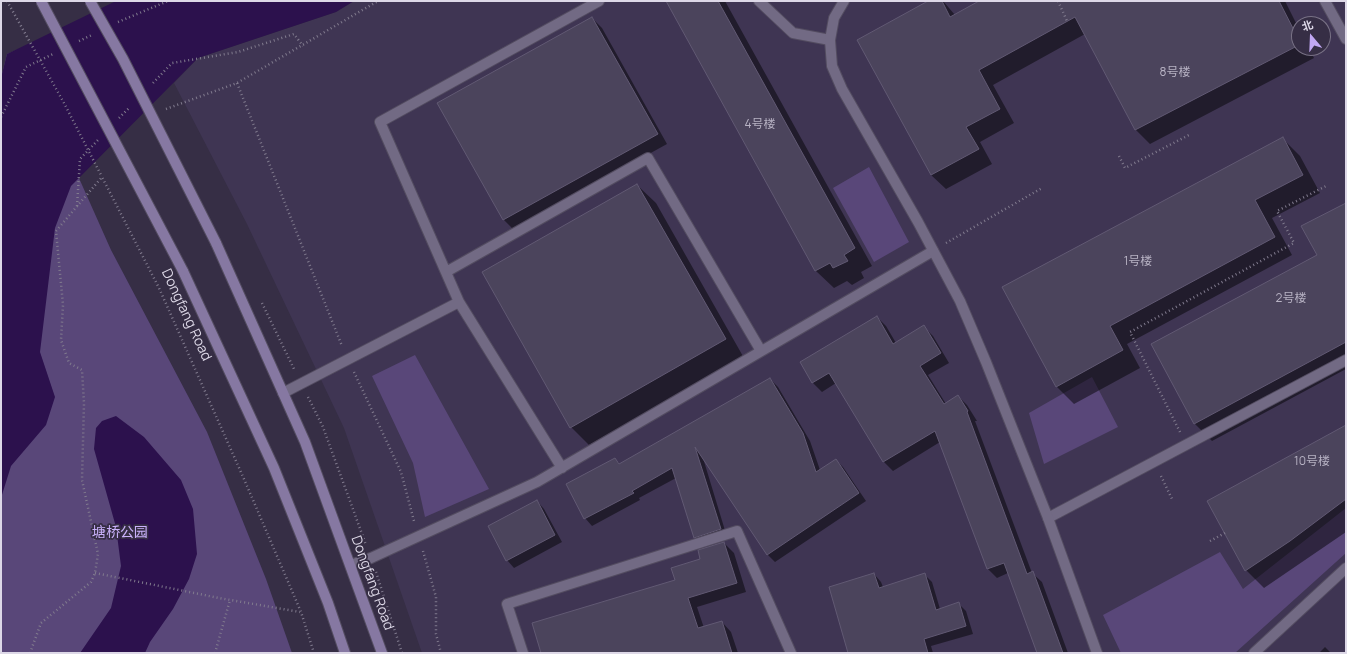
<!DOCTYPE html>
<meta charset="utf-8">
<style>
body{margin:0}
#map{position:relative;width:1347px;height:654px;overflow:hidden;background:#362e45;font-family:Manrope,"Noto Sans SC",sans-serif}
canvas{display:block}
.frame{position:absolute;inset:0;border:2px solid #ddd8e7;pointer-events:none}
.north{position:absolute;left:1291px;top:16px;width:40px;height:40px;box-sizing:border-box;background:#362e45;border:1px solid #797286;border-radius:50%;rotate:341deg;font-size:11px;font-weight:700;line-height:16px;text-align:center;color:#ddd8e7}
.north::after{content:'';display:block;margin:auto;width:14px;height:18px;background:#c1a8f3;clip-path:polygon(50% 0,100% 100%,50% 72%,0 100%)}
</style>
<div id="map">
<canvas width="1347" height="654"></canvas>
<div class="frame"></div>
<div class="north">北</div>
</div>
<script>
const g = document.querySelector('canvas').getContext('2d');
g.lineJoin = 'round';
function fill(path, color) { g.fillStyle = color; g.fill(path, 'evenodd'); }
const shape = rows => new Path2D(rows.map(r => 'M' + r).join(''));
function strokePath(path, color, width, dash) { g.strokeStyle = color; g.lineWidth = width; g.lineCap = dash ? 'butt' : 'round'; g.setLineDash(dash || []); g.stroke(path); }
function write(font, color, halo, rows, align = 'center') {
  g.font = font + ' Manrope,"Noto Sans SC",sans-serif'; g.lineWidth = 3.5; g.setLineDash([]); g.textBaseline = 'middle'; g.strokeStyle = halo; g.fillStyle = color; for (const [text, x, y, turn = 0] of rows) {
    g.save(); g.translate(x, y); g.rotate((+turn || 0) * Math.PI / 180); g.textAlign = isNaN(turn) ? turn : align; if (halo) g.strokeText(text, 0, 0); g.fillText(text, 0, 0); g.restore();
  }
}
const built = shape([
 [354,1,1346,1,1346,653,422,653,344,428,247,224,174,83,198,58,336,12],
 [1299,24,1323,24,1323,48,1299,48]
]);
const green = shape([
 [21,48,111,250,207,432,266,579,292,653,1,653,1,78,7,54],
 [869,167,909,242,874,262,833,188],
 [415,355,489,489,425,517,413,463,372,376],
 [1092,377,1118,427,1044,464,1029,413],
 [1346,508,1346,553,1235,653,1121,653,1103,615,1220,552,1243,589]
]);
const water = shape([
 [116,1,354,1,336,12,198,58,71,186,55,228,40,352,55,397,46,425,11,466,1,498,1,78,7,54],
 [116,416,144,437,181,480,193,509,197,554,189,579,173,609,150,642,145,653,80,653,111,608,121,566,116,527,94,449,96,428,102,421]
]);
const shadow = shape([
 [667,1,725,1,872,266,861,272,864,278,852,285,847,281,834,288,816,271],
 [930,1,943,1,955,15,981,1,1285,1,1299,29,1299,48,1309,48,1314,58,1150,144,1136,130,1085,34,993,85,1014,123,980,142,992,164,946,189,931,175],
 [592,18,602,28,667,144,513,229,504,220],
 [1282,138,1300,156,1320,193,1272,218,1292,255,1127,344,1140,368,1074,404,1056,386,1003,288],
 [637,185,656,203,744,358,589,445,571,427],
 [1346,204,1346,369,1212,441,1194,423,1318,255],
 [877,317,886,326,896,343,924,327,933,336,949,363,928,375,946,404,958,396,967,405,977,421,975,421,1032,573,1042,582,1068,653,1038,653,1008,573,997,578,988,569,940,442,893,471,884,462,836,383,822,392,813,383,801,362],
 [770,379,778,387,810,441,820,470,836,460,843,467,866,501,775,562,768,555,703,458,727,537,702,545,695,537,676,478,639,498,640,500,592,526,585,518,615,459,620,464],
 [1346,427,1346,532,1264,588,1246,570,1209,502],
 [537,501,544,509,562,542,514,568,507,560],
 [724,543,734,553,746,592,697,607,704,628,722,622,731,632,738,653,542,653,676,580],
 [874,574,881,582,883,587,925,575,932,582,940,609,959,604,966,611,973,634,931,646,933,653,850,653],
 [1325,647,1331,653,1319,653]
]);
const building = shape([
 [666,1,718,1,855,248,844,255,848,261,833,268,830,263,815,271,666,1],
 [928,1,942,1,950,17,979,1,1279,1,1299,40,1299,45,1135,130,1075,17,979,70,1000,109,966,127,979,149,931,175,857,40,928,1],
 [592,17,658,134,503,220,437,103,592,17],
 [1283,137,1303,175,1255,200,1275,237,1110,326,1123,350,1056,387,1002,287,1283,137],
 [637,184,726,339,570,428,482,272,637,184],
 [1346,203,1346,342,1194,424,1151,344,1317,255,1301,226,1346,203],
 [877,316,893,344,924,325,941,353,920,366,944,404,958,395,968,411,967,412,1027,574,1033,571,1063,653,1037,653,1004,563,987,569,935,431,883,462,829,373,812,383,800,362,877,316],
 [770,378,803,433,816,472,836,459,859,493,767,555,695,447,721,529,694,538,672,468,632,491,634,493,584,519,566,484,615,458,619,464,770,378],
 [1346,425,1346,499,1290,541,1245,571,1207,501,1346,425],
 [537,500,555,535,506,561,488,526,537,500],
 [724,542,737,583,688,598,698,628,722,621,732,653,541,653,532,623,675,580,671,568,700,559,698,550,724,542],
 [874,573,879,588,925,573,936,610,959,602,966,626,924,639,928,653,848,653,829,587,874,573]
]);
const path = shape([
 [1058,1,1067,21],
 [118,22,168,1],
 [79,41,92,35],
 [153,83,172,63,238,52,294,34,303,46],
 [237,83,342,346],
 [166,109,237,83,378,1],
 [1,117,26,67,53,54],
 [119,118,130,107],
 [1119,156,1125,168,1191,134],
 [77,206,80,159,98,140],
 [946,243,1042,188],
 [262,303,295,371],
 [354,372,401,472,414,521],
 [308,397,323,427,366,545],
 [1180,432,1130,332,1294,243,1277,211,1328,185],
 [1161,476,1172,499],
 [1210,541,1225,533],
 [423,551,436,597,436,634,441,653],
 [376,572,402,653],
 [95,573,219,598,300,612],
 [30,653,41,623,91,582,95,573,98,554,82,480,84,403,82,370,69,363,61,340,63,305,56,231,102,177,159,288,244,479,301,612,314,653],
 [215,653,230,600]
]);
const lane = shape([
 [759,1,793,33,830,40],
 [446,272,648,158,761,351],
 [459,302,562,468],
 [283,393,459,302,380,122,599,1],
 [1048,518,1346,360],
 [351,565,371,558,537,482,933,251],
 [523,653,507,604,737,531,791,653]
]);
const street = shape([
 [844,1,834,18,830,40,832,66,842,89,918,222,960,301,986,362,1048,518,1097,653],
 [1325,1,1346,39],
 [1254,653,1346,568]
]);
const secondary = shape([
 [216,243,305,442,382,653],
 [183,271,274,468,328,603,345,653]
]);
const pathBridge = shape([
 [7,1,64,103,102,177]
]);
const secondaryBridge = shape([
 [41,1,183,271],
 [90,1,123,59,216,243]
]);
const numberNames = [
 ["8号楼",1175,73],
 ["4号楼",760,125],
 ["1号楼",1138,262],
 ["2号楼",1291,299],
 ["10号楼",1312,462]
];
const streetNames = [
 ["Dongfang Road",186,315,65],
 ["Dongfang Road",372,583,70]
];
const parkNames = [
 ["塘桥公园",120,533]
];
fill(built, '#3f3553');
fill(green, '#594779');
fill(water, '#2c114d');
fill(shadow, '#0007');
fill(building, '#4b445c');
strokePath(building, '#615973', 1);
strokePath(lane, '#534c60', 12);
strokePath(street, '#534c60', 12);
strokePath(secondary, '#534c60', 12);
strokePath(path, '#817b8e', 2.5, [1, 3]);
strokePath(lane, '#726a84', 10);
strokePath(street, '#726a84', 10);
strokePath(secondary, '#8678a2', 10);
strokePath(secondaryBridge, '#534c60', 12, []);
strokePath(pathBridge, '#817b8e', 2.5, [1, 3]);
strokePath(secondaryBridge, '#8678a2', 10);
write('12px', '#b8b3c4', null, numberNames);
write('14px', '#ddd8e7', '#362e45', streetNames);
write('14px', '#cab1fc', '#362e45', parkNames);
</script>
